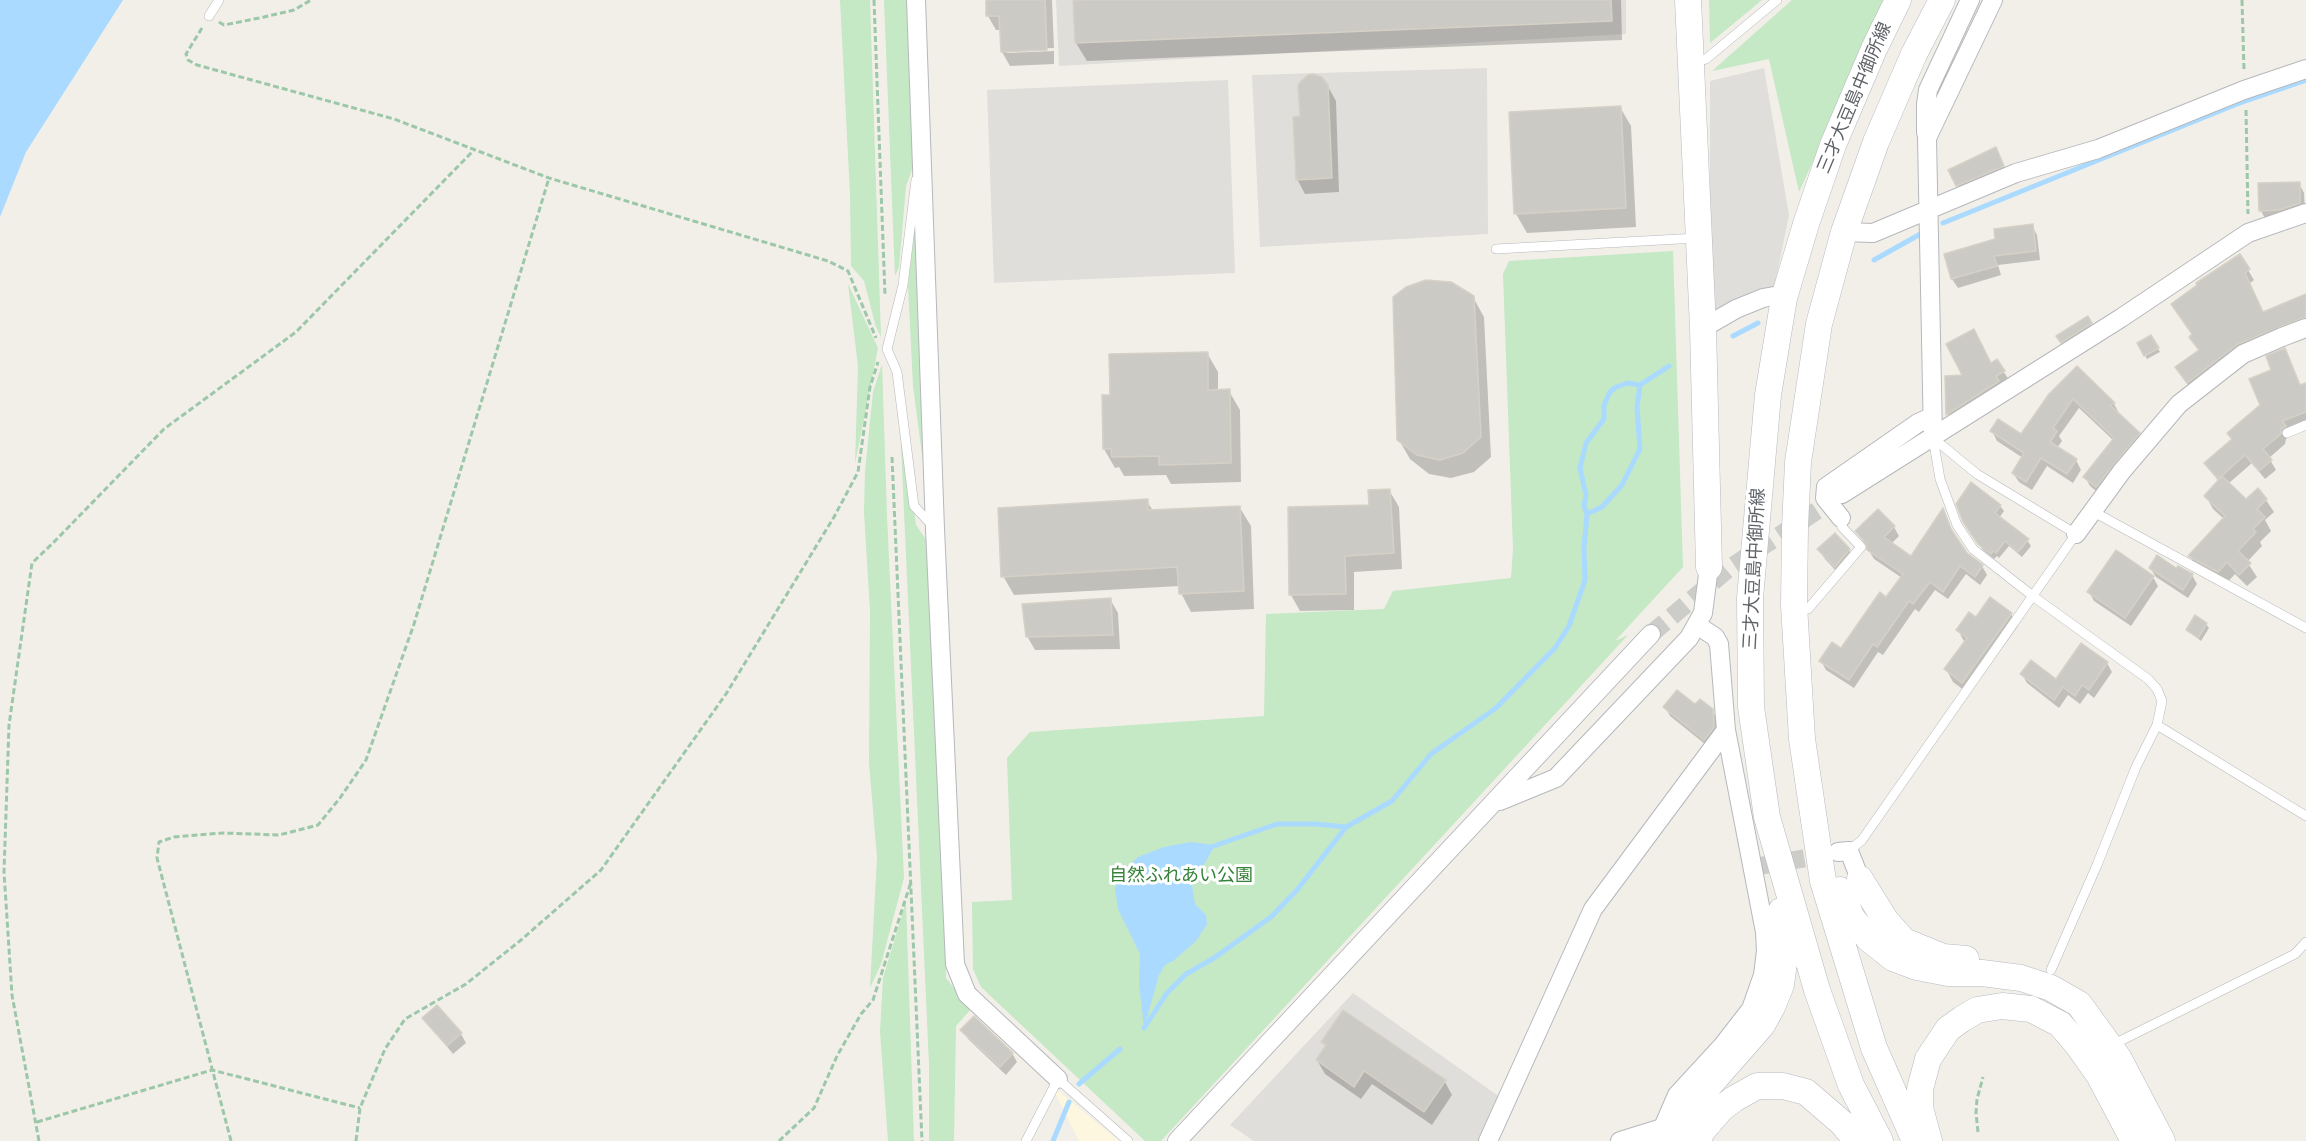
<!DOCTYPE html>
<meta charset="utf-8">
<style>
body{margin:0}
canvas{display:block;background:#f1efe8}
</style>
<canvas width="2306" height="1141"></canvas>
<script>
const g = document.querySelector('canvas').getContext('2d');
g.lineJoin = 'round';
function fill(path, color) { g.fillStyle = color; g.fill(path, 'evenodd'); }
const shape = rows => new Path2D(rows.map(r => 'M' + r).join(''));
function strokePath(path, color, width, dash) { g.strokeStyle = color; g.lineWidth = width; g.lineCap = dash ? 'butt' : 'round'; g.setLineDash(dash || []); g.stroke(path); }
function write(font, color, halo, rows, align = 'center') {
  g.font = font + ' "Archivo Narrow","Noto Sans JP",sans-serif'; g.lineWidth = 6; g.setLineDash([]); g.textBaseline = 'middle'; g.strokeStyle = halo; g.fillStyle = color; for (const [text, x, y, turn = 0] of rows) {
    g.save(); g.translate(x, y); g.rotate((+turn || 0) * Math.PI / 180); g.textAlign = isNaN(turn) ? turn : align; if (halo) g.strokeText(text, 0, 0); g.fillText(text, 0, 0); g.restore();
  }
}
const commercial = shape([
 [1051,1085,1119,1141,1079,1141]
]);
const industrial = shape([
 [1056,0,1626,0,1626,34,1059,66],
 [1487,68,1488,234,1260,247,1252,75],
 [1764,68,1789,215,1774,289,1710,314,1710,81],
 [1228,80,1235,273,994,283,987,90],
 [1353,993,1504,1100,1482,1141,1254,1141,1230,1125]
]);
const green = shape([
 [840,0,870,0,881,337,876,327,864,281,851,266,850,194],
 [884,0,909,0,913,167,906,186,899,267,895,276],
 [1709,0,1762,0,1710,43],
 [1792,0,1887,0,1799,192,1769,59,1712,71],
 [916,219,927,493,913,386,908,285],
 [1673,251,1683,567,1615,641,1628,635,1161,1141,1145,1141,981,987,973,969,972,902,1012,900,1007,758,1030,732,1264,716,1266,614,1384,609,1393,591,1511,578,1513,549,1503,274,1509,261],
 [848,284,878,348,855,464,858,366],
 [882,364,887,516,904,878,881,964,870,988,877,857,869,763,870,611,864,512,865,471,873,392],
 [900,423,903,428,916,525,927,541,946,924,946,978,971,1009,956,1026,954,1141,929,1141,929,1064],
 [906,902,914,1141,888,1141,880,1032,883,978]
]);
const water = shape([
 [0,0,123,0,26,152,0,217],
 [1191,842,1215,845,1192,886,1195,904,1206,915,1207,924,1196,941,1173,961,1165,965,1159,975,1144,1028,1139,983,1140,954,1118,909,1115,889,1121,873,1138,857,1164,847]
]);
const shadow = shape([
 [987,0,1052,0,1054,48,1007,50,1007,53,1054,51,1054,64,1010,66,1002,52,1001,30,996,30,988,16],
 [1075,0,1621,0,1622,40,1087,61,1076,43],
 [1325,81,1336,101,1339,192,1305,194,1297,179,1301,118],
 [1620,107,1631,126,1636,227,1527,233,1516,214],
 [2000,158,2008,175,1963,194,1957,185],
 [2299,183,2304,193,2305,212,2266,220,2261,211],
 [2032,226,2037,235,2040,260,1998,265,2001,275,1958,288,1952,279,1997,240],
 [2248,270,2254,280,2249,284,2263,313,2306,296,2306,329,2244,354,2194,393,2183,378,2200,351,2193,335,2173,305],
 [1473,297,1484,317,1491,457,1474,472,1451,478,1429,474,1410,459,1399,440],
 [2087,318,2096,333,2067,351,2058,337],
 [2151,337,2160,352,2147,359,2139,344],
 [1207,353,1218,372,1218,391,1229,391,1240,410,1241,482,1171,484,1166,475,1124,476,1119,467,1115,468,1104,449,1112,396],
 [1997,361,2009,380,1953,423,1948,414,1947,377,1964,376],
 [2077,368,2114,404,2119,413,2117,414,2138,434,2144,444,2102,496,2090,486,2085,477,2113,440,2079,408,2059,436,2062,441,2057,448,2076,460,2081,470,2073,483,2047,466,2032,490,2019,482,2013,473,2023,458,1997,441,1992,431,2022,436],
 [2306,385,2306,424,2286,439,2285,444,2269,458,2276,470,2265,479,2252,463,2228,484,2246,501,2266,500,2274,512,2265,520,2271,531,2260,542,2262,546,2247,562,2257,577,2247,586,2235,574,2226,584,2197,569,2190,556,2224,519,2213,509,2206,496,2219,482,2206,464,2301,387],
 [1389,490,1399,507,1402,569,1354,572,1354,610,1300,611,1291,595,1370,507],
 [1147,501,1153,511,1240,508,1251,526,1254,609,1191,612,1181,593,1180,586,1014,595,1003,576],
 [2000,506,2004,511,1999,518,2027,540,2031,546,2022,557,2009,546,1999,558,1997,556,1994,559,1983,550,1968,528],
 [1943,511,1954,536,1966,554,1982,566,1987,575,1980,585,1966,574,1948,599,1935,590,1919,612,1915,609,1883,655,1878,652,1854,688,1826,670,1821,661,1841,650,1902,578,1874,559,1857,531,1894,527,1899,536,1891,544,1911,558],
 [1819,550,1849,550,1854,559,1840,575,1825,559],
 [2150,568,2177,570,2192,575,2197,584,2188,598,2156,577],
 [2153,577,2158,586,2131,626,2094,601,2089,592],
 [1110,599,1118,613,1120,649,1035,650,1027,636],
 [1991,599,2011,614,2018,626,1969,694,1953,682,1946,669,1965,643,1958,630,1976,619],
 [2206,624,2209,628,2201,641,2188,630],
 [2082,646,2107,663,2112,672,2094,698,2088,693,2080,704,2068,695,2059,708,2027,683,2022,674,2057,681],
 [1695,706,1712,710,1717,720,1719,736,1710,748,1670,716,1665,707],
 [424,1018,461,1034,466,1043,453,1054],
 [962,1030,1012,1053,1017,1062,1006,1075,968,1039],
 [1323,1042,1445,1082,1452,1095,1432,1125,1372,1084,1361,1099,1325,1074,1317,1060,1326,1048]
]);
const stream = shape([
 [1943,223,2237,104,2306,80],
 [1874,260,1924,232],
 [1733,336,1758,323],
 [1587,514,1584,506,1586,495,1580,468,1586,443,1604,419,1604,405,1610,392,1616,387,1628,383,1640,385],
 [1211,847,1277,824,1315,824,1346,827],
 [1144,1028,1167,993,1186,974,1214,958,1271,917,1297,890,1346,827,1392,801,1431,754,1496,708,1555,648,1569,626,1585,580,1584,548,1587,514,1602,507,1622,485,1640,449,1637,407,1640,385,1669,366],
 [1079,1084,1120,1049],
 [1053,1141,1069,1102]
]);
const building = shape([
 [986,0,1045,0,1047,50,1001,52,999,16,986,16,986,0],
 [1073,0,1611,0,1612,21,1075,43,1073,0],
 [1313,74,1322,77,1328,85,1332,178,1296,180,1293,117,1300,116,1298,86,1300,82,1308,75,1313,74],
 [1621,106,1626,208,1514,214,1509,112,1621,106],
 [1996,147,2004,166,1956,186,1948,170,1996,147],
 [2300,182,2300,203,2279,210,2259,211,2258,183,2300,182],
 [2033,224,2036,251,1994,256,1997,266,1951,279,1944,254,1995,239,1994,229,2033,224],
 [2240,254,2250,269,2245,273,2263,312,2306,294,2306,317,2238,344,2187,383,2175,367,2199,350,2189,337,2192,334,2171,304,2197,285,2196,283,2240,254],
 [1426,280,1451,282,1474,296,1481,437,1463,453,1440,460,1417,455,1397,440,1393,297,1406,287,1426,280],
 [2088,316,2092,323,2061,343,2056,336,2088,316],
 [1974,329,1991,363,1997,359,2005,371,1996,376,1999,381,1946,415,1945,376,1962,375,1946,344,1974,329],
 [2151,335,2159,348,2144,356,2137,343,2151,335],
 [2285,348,2300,385,2306,383,2306,412,2282,421,2286,426,2281,429,2281,434,2263,449,2272,460,2259,471,2245,455,2218,479,2204,463,2232,439,2227,433,2260,405,2249,379,2271,370,2266,356,2285,348],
 [1208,352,1208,390,1230,389,1231,463,1159,465,1159,456,1112,457,1111,449,1103,449,1102,395,1110,395,1109,354,1208,352],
 [2077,366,2115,403,2110,405,2140,433,2096,487,2083,477,2114,438,2073,399,2053,428,2057,431,2050,442,2077,459,2067,474,2041,458,2026,482,2012,473,2024,453,1990,431,1998,419,2021,434,2049,394,2077,366],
 [2222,476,2246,499,2258,488,2267,499,2257,509,2265,517,2253,529,2256,532,2238,551,2251,563,2239,575,2227,562,2218,572,2188,556,2225,516,2204,496,2222,476],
 [1971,482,2001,505,1995,513,2029,539,2018,552,2005,541,1996,553,1993,551,1991,554,1978,544,1963,522,1956,504,1971,482],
 [1390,489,1394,553,1345,556,1346,594,1289,595,1288,507,1369,505,1368,490,1390,489],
 [1148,499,1148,510,1240,506,1244,591,1179,594,1177,567,1001,577,998,508,1148,499],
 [1943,508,1951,529,1967,553,1983,565,1975,577,1960,566,1943,592,1930,582,1913,604,1909,601,1877,647,1873,644,1849,680,1819,661,1832,642,1841,648,1880,592,1886,597,1903,574,1867,550,1866,543,1855,531,1878,509,1895,526,1884,537,1911,556,1943,508],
 [1835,533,1850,549,1835,567,1817,549,1835,533],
 [2116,550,2154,576,2125,618,2087,592,2116,550],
 [2157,555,2176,568,2178,566,2193,574,2183,590,2149,568,2157,555],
 [1990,597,2012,613,1962,683,1944,669,1967,638,1956,630,1969,612,1976,617,1990,597],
 [1111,598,1113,635,1026,637,1022,604,1111,598],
 [2195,615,2207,623,2198,638,2186,630,2195,615],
 [2081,643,2108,662,2089,690,2082,685,2075,696,2063,687,2054,700,2020,674,2031,660,2056,679,2081,643],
 [1677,690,1695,704,1700,699,1713,709,1714,727,1704,740,1663,707,1677,690],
 [437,1005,462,1033,447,1046,422,1018,437,1005],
 [1343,1010,1446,1080,1424,1112,1364,1071,1354,1087,1316,1060,1326,1045,1321,1042,1343,1010],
 [974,1016,1013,1053,1000,1067,960,1030,974,1016]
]);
const streetTunnel = shape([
 [1651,634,1728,569,1841,495],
 [1760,866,1829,854]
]);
const path = shape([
 [874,0,885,295],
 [2242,0,2244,70],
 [219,22,224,25,264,17,294,10,311,0],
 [202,28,186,54,188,60,197,65,394,119,549,178,828,261,848,271,876,338],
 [2246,110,2248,214],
 [892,457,922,1141],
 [37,1122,212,1070,360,1108],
 [1978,1132,1976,1113,1977,1099,1983,1077],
 [39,1141,12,995,4,872,9,725,32,563,53,543,164,429,296,332,474,150],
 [231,1141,157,858,159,842,174,837,223,833,279,835,318,825,340,798,366,760,414,624,549,178],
 [356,1141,360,1108,385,1049,405,1019,466,984,521,940,601,870,726,694,834,517,858,472,870,387,878,362],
 [779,1141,814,1108,837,1056,861,1014,873,1000,911,882]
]);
const lane = shape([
 [209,16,219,0],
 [1693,63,1706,59,1777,0],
 [916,180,903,285,887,349,897,372,914,506,932,525],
 [1496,249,1698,238],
 [2287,433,2306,425],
 [1933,438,1940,479,1957,525,1973,549,2034,597,2148,679,2157,689,2162,701,2157,725,2136,767,2097,865,2051,970],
 [2092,511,2306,628],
 [1808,609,1861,547,1842,527,1841,518],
 [2157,725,2306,816],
 [1849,851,1862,840,2076,534,1977,474,1933,438],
 [2122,1040,2295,954,2306,942],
 [1026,1141,1058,1079,1128,1141]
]);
const street = shape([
 [916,0,935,529,955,964,967,994,1058,1079],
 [1926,133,1926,104,1928,90,1970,0],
 [1844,232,1873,233,2016,173,2098,149,2244,90,2306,69],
 [1703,328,1736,309,1763,298,1774,296,1784,298],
 [1933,438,1927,138,1993,0],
 [1842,494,2121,318,2248,233,2306,213],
 [1841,518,1825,498,1826,487,1918,423,1931,417],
 [2076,534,2122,471,2179,404,2243,354,2282,337,2306,328],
 [1500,801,1556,778,1689,638,1703,613,1709,567],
 [1838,852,1849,851,1860,879],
 [1177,1141,1651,634],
 [1488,1141,1593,909,1726,730],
 [1620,1141,1662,1128],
 [1657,1141,1677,1095,1723,1045,1751,1009,1763,975,1766,951,1765,932,1726,730,1719,644,1715,637,1697,625]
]);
const secondary = shape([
 [1688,0,1703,328,1709,567],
 [1860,879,1886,921,1904,941,1943,957,1966,959],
 [1840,890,1852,918,1869,939,1893,958,1917,967,1948,973,1982,973,2021,978,2051,988,2079,1004,2119,1059,2162,1141],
 [1677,1141,1685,1120,1698,1098,1762,1025,1772,1007,1781,985,1785,955,1781,911],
 [1698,1141,1702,1131,1722,1108,1734,1099,1757,1086,1783,1086,1806,1092,1842,1123,1857,1141],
 [1880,1141,1851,1085,1817,990,1767,817,1751,707,1750,598,1768,395,1784,298,1806,224,1833,145,1874,49,1898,0],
 [1915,1141,1874,1048,1823,881,1802,739,1794,605,1795,527,1798,462,1819,324,1844,232,1876,142,1914,54,1942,0],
 [1929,1141,1920,1108,1920,1089,1928,1059,1948,1029,1962,1019,1977,1010,2002,1006,2031,1009,2060,1024,2077,1044,2099,1075,2134,1141]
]);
const streetNames = [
 ["三才大豆島中御所線",1855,98,-67],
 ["三才大豆島中御所線",1755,569,-87]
];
const parkNames = [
 ["自然ふれあい公園",1181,876]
];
fill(commercial, '#fef7e0');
fill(industrial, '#e0deda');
fill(green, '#c5e8c5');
fill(water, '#aadaff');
fill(shadow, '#0003');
strokePath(stream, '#aadaff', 5);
fill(building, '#cccac5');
strokePath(building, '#d6d1c6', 1.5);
strokePath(streetTunnel, '#ccccc8', 18, [18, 9]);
strokePath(lane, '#b5b8bc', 10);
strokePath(street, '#b5b8bc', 20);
strokePath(secondary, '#b6babf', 27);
strokePath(path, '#9cc7a9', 3, [6, 3]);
strokePath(lane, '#fff', 9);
strokePath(street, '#fff', 18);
strokePath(secondary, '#fff', 26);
write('18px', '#5f6368', '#fff', streetNames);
write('18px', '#348238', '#fff', parkNames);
</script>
